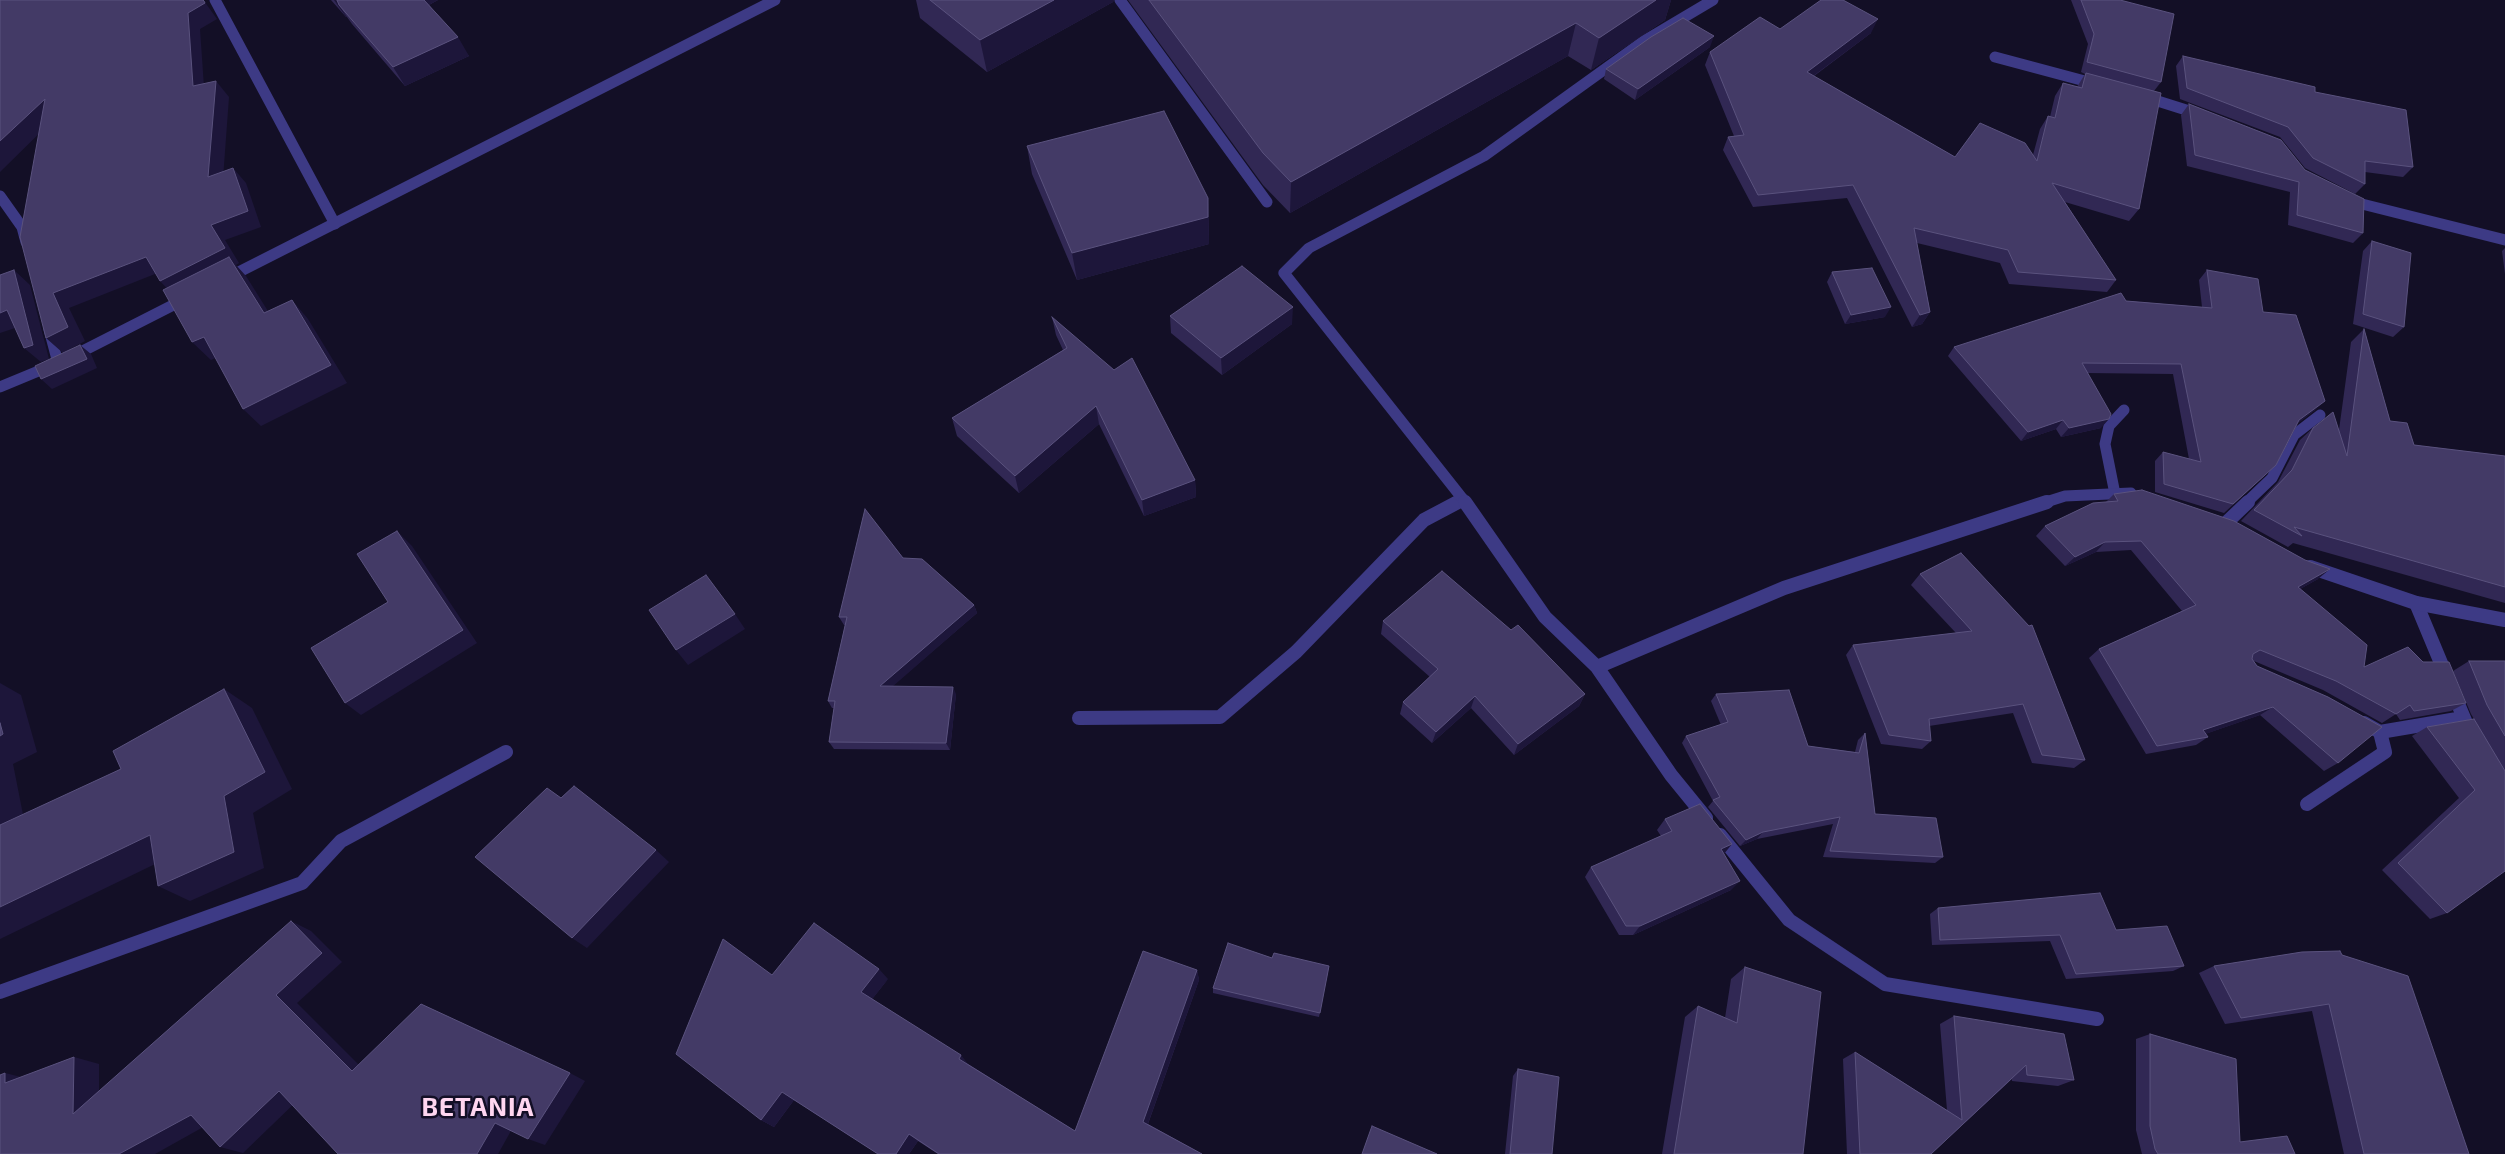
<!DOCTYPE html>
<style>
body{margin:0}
canvas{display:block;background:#130f26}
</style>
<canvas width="2505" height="1154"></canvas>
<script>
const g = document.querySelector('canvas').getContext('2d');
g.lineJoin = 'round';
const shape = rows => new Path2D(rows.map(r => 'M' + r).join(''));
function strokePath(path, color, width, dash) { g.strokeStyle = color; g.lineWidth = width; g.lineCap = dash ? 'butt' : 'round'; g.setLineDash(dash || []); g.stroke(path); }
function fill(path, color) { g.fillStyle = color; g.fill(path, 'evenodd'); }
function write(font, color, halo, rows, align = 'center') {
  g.font = font + ' "Exo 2",sans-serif'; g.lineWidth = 5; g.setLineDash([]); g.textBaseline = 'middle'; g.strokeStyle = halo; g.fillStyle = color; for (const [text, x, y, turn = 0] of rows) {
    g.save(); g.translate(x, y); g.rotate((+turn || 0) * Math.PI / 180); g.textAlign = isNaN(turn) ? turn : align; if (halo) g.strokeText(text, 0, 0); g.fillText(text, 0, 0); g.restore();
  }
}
const serviceFar1 = shape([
 [1120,0,1267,202],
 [2115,494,2105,444,2109,426,2124,410],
 [1455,503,1463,499],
 [2246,503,2272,478,2294,435,2320,415]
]);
const service = shape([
 [2226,523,2248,502],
 [2416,603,2466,723],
 [1079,718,1220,717,1296,652,1424,520,1458,502],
 [2364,723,2380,732,2463,718],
 [2307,804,2385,752,2380,732]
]);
const minorFar1 = shape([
 [215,0,335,224],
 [1995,57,2096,84],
 [2145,97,2202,115],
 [0,196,22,227,26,242],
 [2348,198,2358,203,2505,240],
 [49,329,58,363],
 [1466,503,1284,273,1309,248,1484,156,1644,41,1713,0],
 [2043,503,2065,496,2131,493]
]);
const minor = shape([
 [1465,502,1545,617,1597,667,1671,775,1706,818],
 [2310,567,2416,603,2505,620],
 [1597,667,1784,588,2047,502],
 [1720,835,1789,920,1885,984,2097,1019],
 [0,992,302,883,341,841,506,752]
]);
const tertiary = shape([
 [227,278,775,0],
 [71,357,187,298],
 [0,387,53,365]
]);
const wall = shape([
 [331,0,438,0,429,5,469,56,405,86,352,24,347,17,346,17],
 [916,0,1114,0,1113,2,987,72,920,18],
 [1128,0,1671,0,1665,20,1591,70,1568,56,1290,213,1263,185],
 [2071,0,2120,0,2161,82,2154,91,2139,209,2129,221,2065,202,2116,280,2107,292,2009,284,2000,263,1917,243,1930,312,1922,324,1912,327,1847,198,1753,207,1723,150,1728,137,1734,136,1705,65,1710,52,1780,29,1871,33,1814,76,1955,157,2033,155,2040,129,2048,116,2050,117,2055,96,2063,83,2077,87,2085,74,2081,72,2088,44],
 [1710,47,1635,100,1604,79,1606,69],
 [2183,56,2315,92,2413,167,2403,177,2365,172,2365,184,2355,194,2305,168,2280,137,2180,99,2176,66],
 [2189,104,2305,170,2363,233,2353,243,2288,225,2290,192,2187,166,2181,115],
 [1027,146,1208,198,1209,244,1077,280,1032,174],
 [2372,241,2404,327,2393,337,2353,324,2363,251],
 [2505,248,2505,274,2502,251],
 [2207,270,2263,312,2315,410,2298,423,2276,465,2224,513,2155,492,2155,461,2163,452,2189,459,2173,374,2087,373,2101,428,2061,437,2056,429,2021,441,1948,356,1954,347,2126,301,2202,307,2199,280],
 [1832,272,1885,317,1845,324,1827,282],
 [1170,316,1292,324,1222,375,1171,333],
 [1052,317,1195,480,1196,497,1144,516,1099,424,1019,493,957,436,952,418,1063,350,1056,335],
 [2364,329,2390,421,2414,445,2505,456,2505,603,2293,543,2288,547,2241,521,2278,482,2300,440,2313,428,2339,430,2351,342],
 [2114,494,2318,579,2300,589,2364,667,2423,662,2466,703,2451,711,2400,720,2396,714,2382,723,2323,690,2254,661,2257,666,2338,763,2324,771,2260,715,2205,734,2208,737,2196,745,2146,754,2089,658,2099,649,2182,611,2131,550,2096,552,2065,566,2036,536,2045,526,2106,502],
 [1961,553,2085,760,2074,768,2032,763,2013,713,1929,726,1931,741,1922,749,1881,744,1846,655,1853,645,1956,633,1911,585,1920,574],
 [903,558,974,605,977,613,892,686,956,694,950,750,834,749,829,742,834,708,832,708,828,701,845,625,844,625,839,617],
 [1383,621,1585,694,1579,706,1514,755,1471,708,1432,743,1400,714,1403,702,1430,677,1381,634],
 [2469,661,2505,661,2505,871,2447,913,2430,919,2382,870,2459,798,2412,736,2427,727,2474,719,2471,714,2453,671],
 [1716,694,1808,746,1855,752,1858,740,1865,733,1875,814,1943,857,1935,863,1823,857,1833,824,1757,839,1740,846,1708,807,1713,801,1682,743,1686,736,1721,725,1711,701],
 [1665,819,1724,854,1731,890,1633,935,1619,935,1585,877,1591,867,1661,836,1657,830],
 [1938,908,2116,930,2184,966,2173,971,2066,979,2050,941,1932,945,1930,914],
 [2342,955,2469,1154,2344,1154,2312,1011,2225,1024,2199,973,2214,966],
 [1272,958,1329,966,1319,1017,1213,993,1213,988],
 [1745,967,1803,1154,1662,1154,1685,1017,1698,1006,1725,1018,1731,979],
 [1197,970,1199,980,1148,1124,1202,1154,938,1154,918,1141,909,1154,878,1154,794,1100,774,1127,761,1120,888,979,872,999,968,1064,1075,1131],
 [1954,1016,2074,1080,2058,1086,2012,1081,2012,1079,1931,1154,1847,1154,1843,1059,1855,1052,1947,1110,1940,1024],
 [2150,1034,2240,1142,2295,1154,2142,1154,2136,1130,2136,1039],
 [1518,1069,1552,1154,1505,1154,1513,1076]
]);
const shadedWall = shape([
 [334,0,338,0,339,5,347,17,346,17],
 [421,0,438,0,425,7],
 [1054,0,1114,0,1113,2,987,72,980,40],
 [1656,0,1671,0,1665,20,1591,70,1599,38],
 [204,1,217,19,200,29,205,102,193,86,188,13],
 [1878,19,1871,33,1801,85,1807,72],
 [1576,23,1568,56,1290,213,1291,182],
 [1714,36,1710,47,1635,100,1638,89],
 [458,37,469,56,405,86,393,67],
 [216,81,229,97,222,192,208,177],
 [45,99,59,114,0,172,0,141],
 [233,168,246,183,261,227,225,240,239,263,236,265,246,276,281,332,264,313,174,296,160,281,211,225],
 [1208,198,1209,244,1077,280,1072,253],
 [146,257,160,272,69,308,85,341,63,353,46,338,53,293],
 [14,270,30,285,49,359,41,362,24,348],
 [292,300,308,319,347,383,261,426,243,409],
 [1293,307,1292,324,1222,375,1221,358],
 [1891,307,1885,317,1845,324,1851,315],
 [7,310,24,325,0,333,0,313],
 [1930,312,1922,324,1912,327,1920,315],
 [204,337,222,355,211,360,192,342],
 [80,345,91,354,97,368,52,389,41,379],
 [2325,401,2315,410,2289,430,2299,420],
 [1096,406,1099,424,1019,493,1015,476],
 [2109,419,2101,428,2061,437,2069,428],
 [2063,420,2056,429,2021,441,2028,432],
 [1195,480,1196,497,1144,516,1142,500],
 [397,531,412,546,477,643,361,715,345,703,463,630],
 [2105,542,2096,552,2065,566,2075,557],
 [2330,569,2318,579,2286,597,2298,587],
 [974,605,977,613,884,694,880,686],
 [735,614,745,629,688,665,676,650],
 [0,683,21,695,37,752,13,764,29,845,0,832],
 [953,687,956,694,950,750,946,743],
 [224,689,252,708,292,789,253,813,264,868,190,901,158,886,224,796],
 [1585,694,1579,706,1514,755,1518,744],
 [1475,696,1471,708,1432,743,1436,732],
 [2273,707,2260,715,2191,739,2203,730],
 [1763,832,1757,839,1740,846,1746,840],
 [150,835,182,851,0,939,0,907],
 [1732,844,1724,854,1721,849],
 [656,850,669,862,587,948,572,938],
 [1740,881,1731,890,1633,935,1640,926],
 [291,921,311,931,342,962,297,1003,372,1078,352,1071,276,995],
 [879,969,888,979,870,1002,861,992],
 [1197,970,1199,980,1146,1129,1143,1122],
 [961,1055,968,1064,966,1067,959,1059],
 [74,1057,99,1064,99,1120,73,1114],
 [5,1073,33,1080,5,1083],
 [570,1073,585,1081,545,1145,528,1139],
 [279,1091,301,1097,243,1153,220,1147],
 [782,1092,794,1100,774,1127,761,1120],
 [191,1115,214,1121,155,1154,119,1154],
 [495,1123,512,1129,498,1154,477,1154],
 [909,1134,918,1141,909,1154,896,1154]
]);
const building = shape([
 [0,0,203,0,204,1,205,3,188,13,193,86,216,81,208,177,233,168,248,211,211,225,225,248,160,281,146,257,53,293,68,327,46,338,20,237,45,99,0,141,0,0],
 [337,0,424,0,458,37,393,67,339,5,337,0],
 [930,0,1054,0,980,40,930,0],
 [1149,0,1656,0,1599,38,1576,23,1291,182,1263,153,1149,0],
 [1821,0,1843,0,1878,19,1807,72,1955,157,1980,123,2025,143,2037,161,2048,116,2055,118,2063,83,2082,88,2086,73,2161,93,2139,209,2052,183,2116,280,2018,272,2008,250,1914,228,1930,312,1920,315,1853,185,1758,195,1728,137,1744,135,1710,52,1760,17,1780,29,1821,0],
 [2081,0,2120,0,2174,14,2161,82,2087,62,2094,34,2081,0],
 [1683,18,1714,36,1638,89,1606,69,1651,37,1683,18],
 [2183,56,2315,87,2315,92,2406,110,2413,167,2365,161,2365,184,2313,158,2288,127,2187,88,2183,56],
 [2189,104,2281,140,2305,170,2364,199,2363,233,2297,215,2299,182,2195,155,2189,104],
 [1164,111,1208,198,1208,217,1072,253,1027,146,1164,111],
 [2372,241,2411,253,2404,327,2363,314,2372,241],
 [229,257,264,313,292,300,331,365,243,409,204,337,192,342,163,290,229,257],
 [1242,266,1293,307,1221,358,1170,316,1242,266],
 [1872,268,1891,307,1851,315,1832,272,1872,268],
 [14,270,33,345,24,348,7,310,0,313,0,275,14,270],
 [2207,270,2258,279,2263,312,2296,315,2325,401,2299,420,2276,465,2233,504,2164,484,2163,452,2201,462,2181,364,2082,363,2111,414,2109,419,2069,428,2063,420,2028,432,1954,347,2121,293,2126,301,2212,308,2207,270],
 [1052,317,1114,370,1132,358,1195,480,1142,500,1096,406,1015,476,952,418,1067,348,1052,317],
 [2364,329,2390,421,2407,423,2414,445,2505,456,2505,587,2294,527,2302,536,2254,510,2292,470,2313,428,2333,412,2347,456,2364,329],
 [80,345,87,359,41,379,35,366,80,345],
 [2142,490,2234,521,2305,560,2330,569,2298,587,2367,645,2364,667,2408,647,2423,662,2449,662,2466,703,2414,711,2410,705,2396,714,2336,681,2260,650,2253,654,2252,659,2257,666,2328,697,2382,727,2338,763,2273,707,2203,730,2208,737,2157,746,2099,649,2196,605,2141,541,2105,542,2075,557,2045,526,2093,503,2118,501,2114,494,2142,490],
 [865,509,903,558,922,559,974,605,880,686,953,687,946,743,829,742,835,701,828,701,847,617,839,617,865,509],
 [397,531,463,630,345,703,311,648,388,602,357,554,397,531],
 [1961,553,2029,626,2032,625,2085,760,2042,755,2023,704,1929,719,1931,741,1889,735,1853,645,1972,631,1920,574,1961,553],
 [1442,571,1511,630,1518,625,1585,694,1518,744,1475,696,1436,732,1403,702,1438,669,1383,621,1442,571],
 [706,575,735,614,676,650,649,610,706,575],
 [2469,661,2505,661,2505,736,2487,705,2469,661],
 [224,689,265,772,224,796,234,852,158,886,150,835,0,907,0,825,121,769,113,751,224,689],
 [1789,690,1808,746,1859,753,1865,733,1875,814,1936,818,1943,857,1830,851,1840,817,1763,832,1746,840,1713,800,1720,797,1686,736,1728,722,1716,694,1789,690],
 [2474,719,2505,771,2505,871,2447,913,2398,863,2475,790,2427,727,2474,719],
 [0,723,3,734,0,736,0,723],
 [574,786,656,850,572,938,475,857,547,788,561,798,574,786],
 [1700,804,1732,844,1721,849,1740,881,1640,926,1626,926,1591,867,1672,831,1665,819,1700,804],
 [2100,893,2116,930,2167,926,2184,966,2076,974,2060,935,1940,940,1938,908,2100,893],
 [291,921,322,953,276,995,352,1071,421,1004,570,1073,528,1139,495,1123,477,1154,338,1154,279,1091,220,1147,191,1115,119,1154,0,1154,0,1075,5,1073,5,1083,74,1057,73,1114,291,921],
 [814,923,879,969,861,992,961,1055,959,1059,1075,1131,1143,951,1197,970,1143,1122,1202,1154,939,1154,909,1134,896,1154,878,1154,782,1092,761,1120,676,1054,723,939,772,975,814,923],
 [1228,943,1272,958,1274,953,1329,966,1320,1013,1213,988,1228,943],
 [2340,951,2342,955,2408,976,2469,1154,2364,1154,2329,1004,2241,1018,2214,966,2302,952,2340,951],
 [1745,967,1821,992,1803,1154,1674,1154,1698,1006,1737,1023,1745,967],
 [1954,1016,2064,1034,2074,1080,2027,1075,2026,1065,1931,1154,1860,1154,1855,1052,1962,1120,1954,1016],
 [2150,1034,2236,1059,2240,1142,2287,1136,2295,1154,2158,1154,2155,1149,2150,1126,2150,1034],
 [1518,1069,1559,1077,1552,1154,1510,1154,1518,1069],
 [1372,1126,1437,1154,1362,1154,1372,1126]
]);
const nearDistrictnames = [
 ["BETANIA",478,1107]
];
strokePath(serviceFar1, '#3d3a85', 11);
strokePath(service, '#3d3a85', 14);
strokePath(minorFar1, '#3d3a85', 11);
strokePath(minor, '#3d3a85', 14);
strokePath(tertiary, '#3d3a85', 11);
fill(wall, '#312854');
fill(shadedWall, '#1d163a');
fill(building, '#433a66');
strokePath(building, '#5a527e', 1);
g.letterSpacing = '1px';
write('bold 26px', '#ffd6f0', '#130f26', nearDistrictnames);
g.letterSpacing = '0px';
</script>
